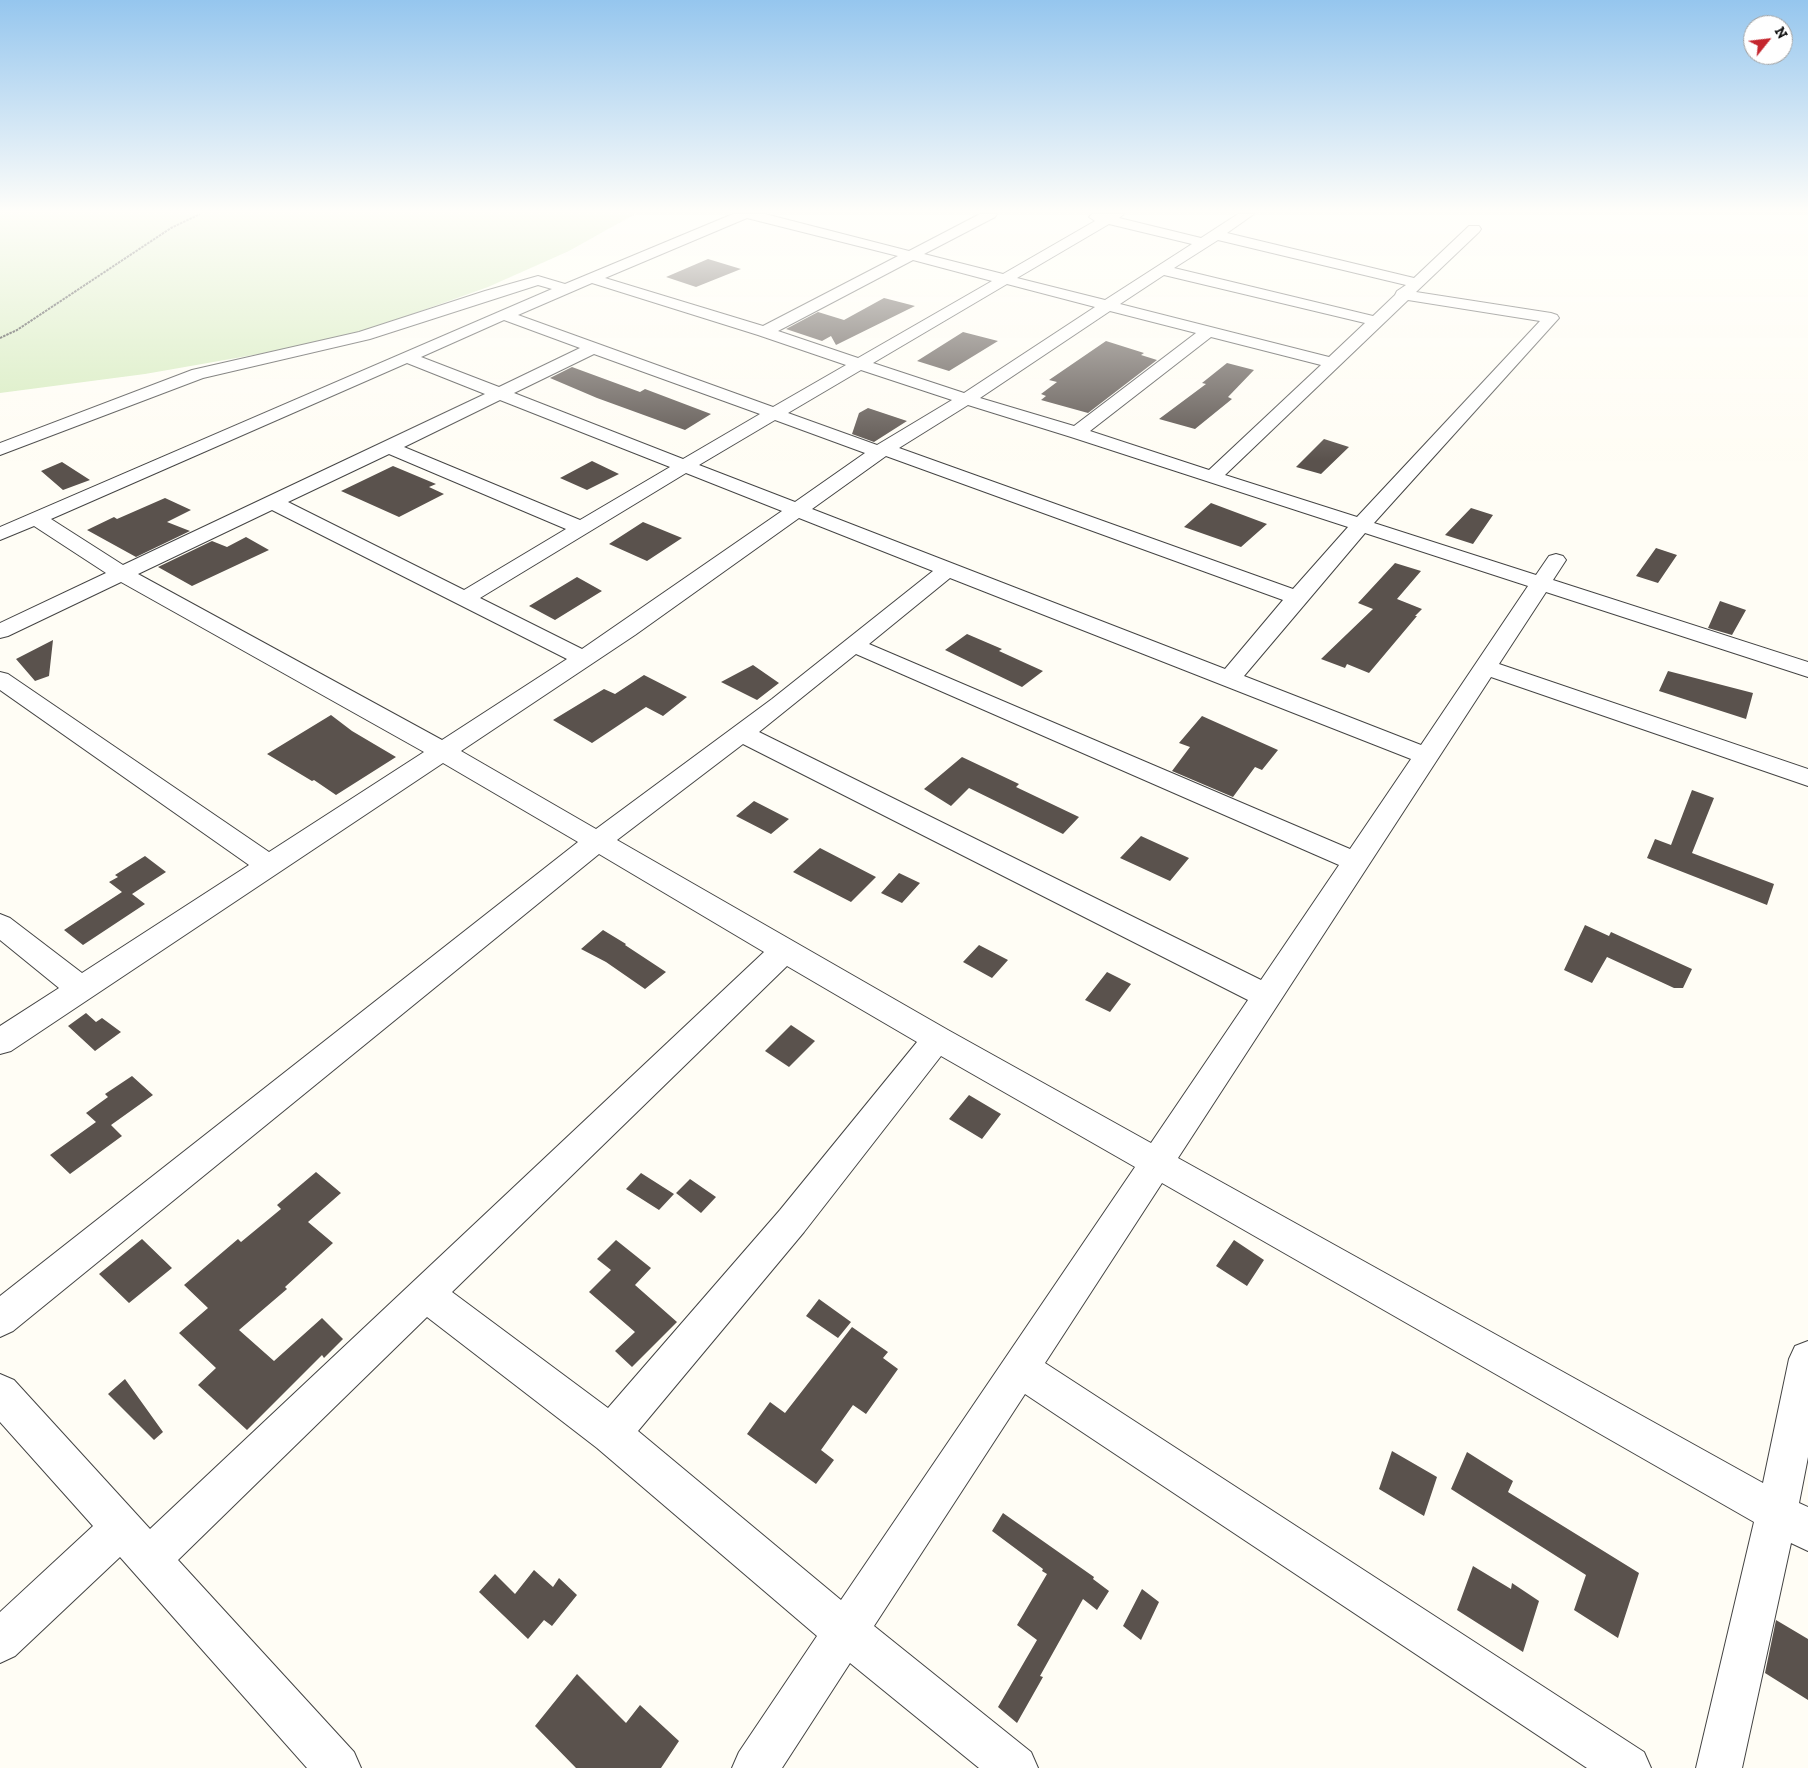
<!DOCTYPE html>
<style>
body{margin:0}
#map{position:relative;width:1808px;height:1768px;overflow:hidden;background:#fffdf5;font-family:"Zilla Slab",serif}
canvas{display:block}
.north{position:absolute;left:1743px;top:15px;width:50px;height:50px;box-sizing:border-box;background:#fff;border:1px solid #a0a0a0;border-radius:50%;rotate:61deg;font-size:14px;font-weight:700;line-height:20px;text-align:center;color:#111}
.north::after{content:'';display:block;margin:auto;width:18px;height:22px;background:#c4262e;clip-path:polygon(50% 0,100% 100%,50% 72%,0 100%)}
</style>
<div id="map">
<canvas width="1808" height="1768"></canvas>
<div class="north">N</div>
</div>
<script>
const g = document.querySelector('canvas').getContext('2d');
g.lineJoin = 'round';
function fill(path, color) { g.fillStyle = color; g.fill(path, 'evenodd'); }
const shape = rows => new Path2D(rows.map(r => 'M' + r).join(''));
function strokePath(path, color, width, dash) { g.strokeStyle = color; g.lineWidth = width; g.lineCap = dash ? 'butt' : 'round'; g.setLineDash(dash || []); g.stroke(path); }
const green = shape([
 [0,214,635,214,569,251,488,287,365,331,259,354,145,374,0,393]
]);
const building = shape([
 [708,259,741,269,696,287,666,277],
 [884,298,915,306,836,345,831,336,822,341,786,329,818,312,844,320],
 [963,332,998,341,949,371,917,361],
 [1106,341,1144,353,1141,355,1157,360,1088,413,1041,400,1046,396,1041,394,1057,382,1049,380],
 [1227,363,1254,370,1228,397,1232,399,1195,429,1159,419,1206,384,1202,383],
 [572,367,640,392,645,389,711,414,685,430,597,398,550,378],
 [868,408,907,421,874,442,852,434,859,413],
 [1324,439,1349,447,1321,474,1296,467],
 [592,461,619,474,587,490,560,478],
 [62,462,90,480,63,490,41,471],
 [393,466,436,484,429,487,444,494,399,517,341,491],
 [165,498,191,510,167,522,190,531,136,557,87,530,114,517,117,519],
 [1211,503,1267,524,1241,547,1184,527],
 [1471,508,1493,515,1473,544,1445,535],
 [643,522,682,538,647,561,609,544],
 [246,537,269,550,192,586,158,567,212,541,227,547],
 [1656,548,1677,555,1658,583,1636,576],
 [1395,563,1421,571,1397,599,1422,609,1415,616,1417,616,1369,673,1347,664,1345,668,1321,659,1373,609,1358,603],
 [577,577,602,591,555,620,529,606],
 [1720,601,1746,610,1732,635,1708,628],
 [967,634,1002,649,999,651,1043,671,1022,687,945,650],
 [53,640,49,676,35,681,16,659],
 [753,665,779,683,757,700,721,682],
 [1668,671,1753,693,1746,719,1659,691],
 [644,675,687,697,663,716,646,707,592,743,553,720,604,689,615,694],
 [331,715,352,731,396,757,336,795,314,780,312,781,267,754],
 [1202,716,1278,750,1262,770,1255,767,1233,797,1172,771,1190,747,1179,743],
 [962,757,1019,784,1016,787,1079,817,1063,834,969,788,951,806,924,789],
 [1692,790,1714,798,1692,853,1774,884,1767,905,1647,858,1655,839,1671,845],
 [754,801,789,819,771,834,736,816],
 [1141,836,1189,858,1170,881,1120,858],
 [820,848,876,877,851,902,793,872],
 [145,856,166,872,132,894,145,904,83,945,64,930,122,892,109,882,118,877,115,875],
 [899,873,920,883,902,903,881,893],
 [1585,925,1609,936,1611,932,1692,969,1683,988,1674,988,1607,957,1592,983,1564,970],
 [603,930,626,944,625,945,666,972,645,989,606,962,581,949],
 [979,945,1008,960,992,978,963,962],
 [1107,972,1131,984,1110,1012,1085,1000],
 [86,1013,96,1022,102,1018,121,1032,95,1051,68,1026],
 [791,1025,815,1041,789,1067,765,1051],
 [132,1076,153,1095,111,1125,122,1136,70,1174,50,1155,96,1122,86,1113,108,1097,105,1094],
 [969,1095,1001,1114,982,1139,949,1119],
 [316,1172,341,1193,308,1222,333,1243,285,1287,287,1289,239,1330,274,1361,322,1318,343,1339,324,1358,322,1355,247,1430,198,1385,216,1368,179,1333,208,1308,184,1285,238,1239,241,1242,281,1209,277,1205],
 [641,1173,674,1194,659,1210,626,1189],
 [690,1179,716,1197,701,1213,676,1193],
 [142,1239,172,1268,129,1303,99,1274],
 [616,1240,651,1268,635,1285,677,1322,632,1367,615,1351,635,1332,589,1292,611,1270,597,1259],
 [1234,1240,1264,1260,1247,1286,1216,1266],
 [819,1299,851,1322,838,1338,806,1316],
 [852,1327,888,1352,883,1358,898,1369,866,1414,853,1405,821,1450,834,1460,816,1484,747,1434,770,1402,785,1413],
 [125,1379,163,1432,154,1440,108,1394],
 [1392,1451,1437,1477,1424,1516,1379,1489],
 [1467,1452,1513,1481,1508,1492,1639,1573,1618,1638,1574,1610,1586,1575,1451,1489],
 [1003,1513,1094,1577,1093,1579,1109,1591,1097,1610,1083,1599,1040,1676,1043,1677,1017,1723,998,1707,1037,1640,1017,1625,1047,1574,1042,1571,1043,1569,992,1531],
 [1473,1566,1511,1589,1512,1583,1539,1601,1523,1652,1457,1610],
 [534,1570,553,1587,559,1578,577,1595,552,1626,544,1620,528,1639,479,1592,495,1574,515,1594],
 [1142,1589,1159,1602,1141,1640,1123,1626],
 [1776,1620,1808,1639,1808,1700,1765,1673],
 [577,1674,626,1723,640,1705,679,1741,661,1768,576,1768,535,1726]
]);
const path = shape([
 [0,338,17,330,171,228,200,214]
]);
const minor = shape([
 [733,214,765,214,909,251,980,214,997,214,995,217,924,254,1003,274,1095,221,1089,217,1092,214,1124,214,1119,218,1201,238,1238,214,1254,214,1227,233,1414,278,1469,226,1479,226,1481,229,1479,232,1416,292,1551,313,1557,315,1559,318,1374,523,1536,575,1549,556,1556,554,1563,556,1566,560,1553,580,1808,662,1808,677,1546,592,1499,664,1808,769,1808,786,1491,677,1178,1158,1763,1483,1789,1359,1795,1346,1808,1341,1808,1457,1799,1503,1808,1507,1808,1551,1791,1543,1742,1768,1696,1768,1754,1522,1162,1183,1045,1363,1644,1752,1651,1768,1587,1768,1025,1394,874,1626,1031,1752,1038,1768,979,1768,850,1663,782,1768,732,1768,739,1752,817,1636,597,1448,427,1317,178,1560,354,1752,361,1768,307,1768,120,1557,15,1656,0,1663,0,1612,93,1526,0,1422,0,1374,14,1380,150,1529,764,952,599,854,13,1331,0,1337,0,1296,578,842,443,763,11,1051,0,1054,0,1026,59,988,0,940,0,914,10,918,82,973,249,865,0,690,0,672,8,674,269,852,424,752,121,582,8,636,0,638,0,623,106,573,34,526,0,540,0,527,552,289,538,285,370,339,203,378,0,455,0,443,192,370,359,332,485,291,538,276,565,284,733,214],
 [747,218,898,256,763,326,605,278,747,218],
 [1109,224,1192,244,1105,300,1017,278,1109,224],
 [1218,240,1406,285,1397,291,1395,295,1373,316,1174,268,1218,240],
 [913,260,992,281,858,358,778,331,913,260],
 [1164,275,1365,323,1329,357,1120,304,1164,275],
 [592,283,758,335,846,365,773,407,518,315,592,283],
 [1007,284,1095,307,964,393,873,363,1007,284],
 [1408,300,1540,321,1357,517,1225,475,1408,300],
 [1110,311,1196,333,1074,426,980,398,1110,311],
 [504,320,580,348,499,387,421,357,504,320],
 [1211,337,1321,365,1209,470,1090,431,1211,337],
 [594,354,760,414,683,459,514,393,594,354],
 [407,363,485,394,123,565,51,519,407,363],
 [861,370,952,400,877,445,788,413,861,370],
 [500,400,670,467,580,520,404,447,500,400],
 [968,405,1071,437,1348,527,1293,589,899,448,968,405],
 [775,420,865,453,795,502,699,465,775,420],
 [389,454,566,529,464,590,288,502,389,454],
 [886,456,1283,600,1225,669,812,509,886,456],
 [686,473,782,511,582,649,480,598,686,473],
 [272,510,567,659,442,740,138,574,272,510],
 [799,518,933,571,772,699,596,829,461,751,635,635,799,518],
 [1365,533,1528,586,1421,745,1244,676,1365,533],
 [950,578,1411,759,1350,849,869,644,950,578],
 [856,654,1339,865,1261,980,759,732,856,654],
 [743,744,1248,1000,1151,1143,948,1030,617,840,743,744],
 [787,966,917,1042,780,1210,608,1408,452,1292,787,966],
 [941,1056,1135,1167,841,1600,638,1431,804,1232,941,1056]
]);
fill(green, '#d5ebbd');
fill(building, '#5a524d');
strokePath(minor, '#444', 2);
strokePath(path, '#333', 2, [2.5, 1]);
fill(minor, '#fff');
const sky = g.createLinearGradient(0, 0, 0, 461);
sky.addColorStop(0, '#95c6ee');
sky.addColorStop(0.46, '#fffefa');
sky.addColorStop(1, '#fffefa00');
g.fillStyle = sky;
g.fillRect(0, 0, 1808, 461);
</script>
